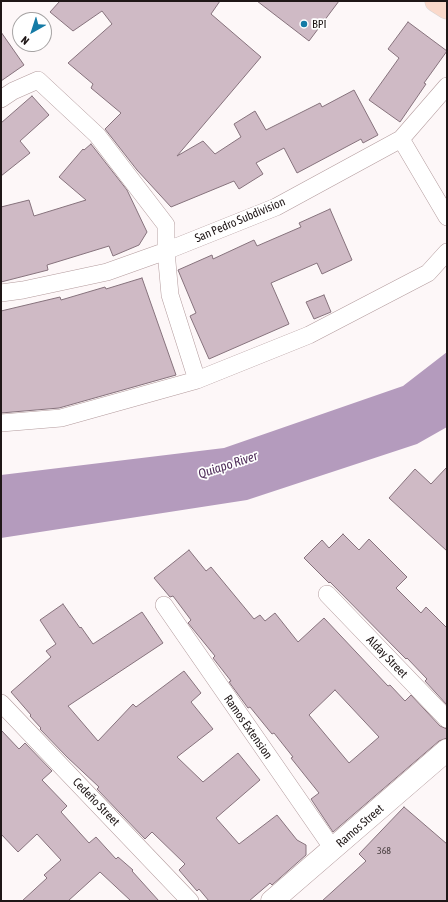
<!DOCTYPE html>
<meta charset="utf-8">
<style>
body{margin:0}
#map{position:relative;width:448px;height:902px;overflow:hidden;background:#fdf7f8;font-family:"Asap Condensed",sans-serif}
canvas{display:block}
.frame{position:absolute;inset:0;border:2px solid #1f1717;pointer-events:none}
.north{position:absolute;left:12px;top:12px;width:40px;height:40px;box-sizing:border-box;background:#fff;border:1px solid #a5a2a2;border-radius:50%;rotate:219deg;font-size:11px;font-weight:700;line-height:16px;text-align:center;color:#1f1717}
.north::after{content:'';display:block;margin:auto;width:14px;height:18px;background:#157ba6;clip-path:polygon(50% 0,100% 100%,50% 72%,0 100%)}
</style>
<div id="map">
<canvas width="448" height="902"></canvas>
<div class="frame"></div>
<div class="north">N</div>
</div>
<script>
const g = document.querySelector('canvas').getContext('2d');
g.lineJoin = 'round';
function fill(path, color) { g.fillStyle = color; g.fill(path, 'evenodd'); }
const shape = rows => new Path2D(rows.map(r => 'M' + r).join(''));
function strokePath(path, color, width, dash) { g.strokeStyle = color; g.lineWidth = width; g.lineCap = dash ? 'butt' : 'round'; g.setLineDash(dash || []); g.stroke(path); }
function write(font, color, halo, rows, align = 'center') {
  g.font = font + ' "Asap Condensed",sans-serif'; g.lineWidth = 3.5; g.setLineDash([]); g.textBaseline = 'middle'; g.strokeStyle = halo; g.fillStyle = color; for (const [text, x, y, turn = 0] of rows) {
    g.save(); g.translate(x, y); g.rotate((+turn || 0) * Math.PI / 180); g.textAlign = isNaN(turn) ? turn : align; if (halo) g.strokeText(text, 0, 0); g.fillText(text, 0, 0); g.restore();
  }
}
const water = shape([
 [447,352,447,427,417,444,247,500,1,538,1,475,224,448,403,386]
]);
const building = shape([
 [60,1,220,1,211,14,261,57,177,156,203,141,215,154,241,137,234,124,255,111,266,130,320,103,322,107,354,90,378,135,363,143,361,139,297,173,284,148,256,163,263,174,239,189,234,181,171,207,137,170,105,129,121,113,91,88,93,84,68,63,112,24,102,11,73,31,50,12,60,1],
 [257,1,339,1,309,41,257,1],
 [408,22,447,51,424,83,426,84,400,122,369,100,399,58,388,49,408,22],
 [1,32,24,65,1,81,1,32],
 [32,96,49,115,20,141,30,153,1,176,1,123,32,96],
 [91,144,127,190,147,232,139,245,113,256,109,246,47,265,48,270,1,282,1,207,29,200,34,216,86,200,59,177,83,149,84,150,91,144],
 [330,209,352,260,322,274,317,263,271,283,289,324,209,359,190,316,196,313,178,270,212,255,213,259,254,240,257,246,301,227,299,223,330,209],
 [142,278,176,375,59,408,1,413,1,311,60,297,61,300,105,287,106,289,142,278],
 [324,295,331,312,314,319,306,302,324,295],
 [447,467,447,551,389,498,415,469,431,484,447,467],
 [343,534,359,550,369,539,407,577,396,588,421,613,426,607,447,628,447,705,425,681,427,679,407,658,406,659,330,582,329,583,304,558,322,540,329,548,343,534],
 [189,550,206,571,211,567,254,619,260,615,265,621,275,613,298,642,324,618,388,686,390,685,405,701,411,695,440,726,447,729,447,738,439,741,333,832,311,799,319,793,291,758,293,757,274,733,272,734,250,707,248,708,229,682,231,681,213,658,215,656,188,623,191,620,173,596,170,597,154,578,189,550],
 [335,690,379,737,349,763,309,715,335,690],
 [63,604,80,628,81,627,93,644,142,612,163,643,68,706,98,741,133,704,136,707,184,671,201,693,191,702,213,729,177,757,203,782,238,753,260,780,216,818,239,844,277,815,297,840,306,845,306,855,272,885,270,883,249,901,209,901,199,889,197,891,179,870,185,864,152,832,145,839,97,789,99,787,67,757,40,729,41,728,30,716,31,715,11,692,51,657,46,651,56,644,40,620,63,604],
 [1,730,19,749,25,743,52,771,42,780,67,806,61,812,89,843,96,837,116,859,118,857,133,870,132,871,159,901,131,901,100,872,68,901,22,901,47,878,44,875,61,860,37,834,18,852,1,834,1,730],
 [404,807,447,844,447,901,322,901,366,861,359,854,404,807]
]);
const minor = shape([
 [1,99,13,91,38,80,97,135,166,225,166,251,170,295,197,380],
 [401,139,447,217],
 [1,293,23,290,107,272,166,251,276,207,401,139,447,86],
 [1,423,61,418,197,380,309,335,428,273,447,252],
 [327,594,447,719],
 [164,605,333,849],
 [1,703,190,901]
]);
const tertiary = shape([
 [272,901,447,750]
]);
const primary = shape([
 [436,1,447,8]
]);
const markers = [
 [304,24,4,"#157ba6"]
];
const numberNames = [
 ["368",384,851]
];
const poiNames = [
 ["BPI",312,24]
];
const streetNames = [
 ["San Pedro Subdivision",240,220,-23],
 ["Alday Street",387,657,46],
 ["Ramos Extension",248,727,55],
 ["Cedeño Street",96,802,46],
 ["Ramos Street",360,826,-41]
];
const waterNames = [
 ["Quiapo River",228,465,-18]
];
fill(water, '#b49bbd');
fill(building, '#cfbac5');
strokePath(building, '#86727c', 1);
strokePath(minor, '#b39b9d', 18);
strokePath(tertiary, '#b39b9d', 23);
strokePath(primary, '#d7d5d5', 23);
strokePath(minor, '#fff', 17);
strokePath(tertiary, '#fff', 22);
strokePath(primary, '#fad9cb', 22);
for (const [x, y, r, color] of markers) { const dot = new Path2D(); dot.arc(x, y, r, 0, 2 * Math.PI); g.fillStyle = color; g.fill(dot); strokePath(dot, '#fff', 1.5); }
write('10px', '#4b4042', null, numberNames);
write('12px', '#1f1717', '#fff', poiNames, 'left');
write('12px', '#1f1717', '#fff', streetNames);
write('italic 13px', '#4f2d59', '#fff', waterNames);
</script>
